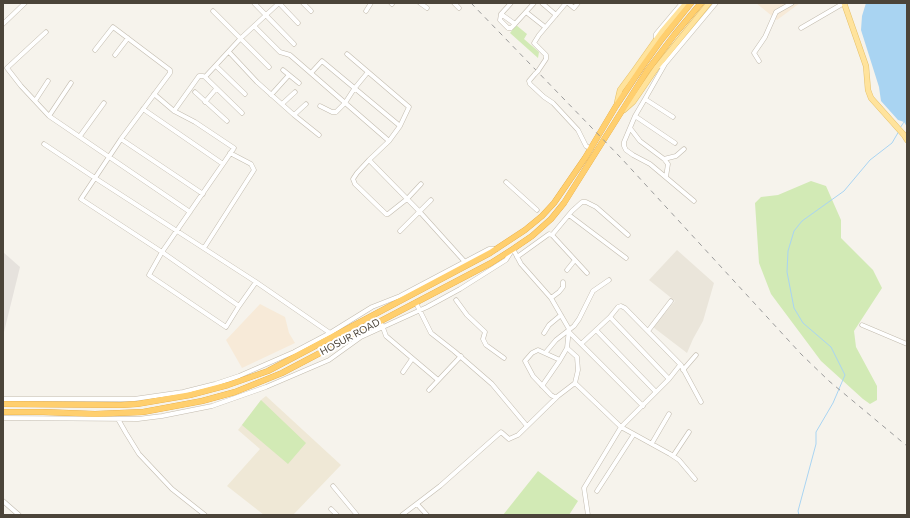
<!DOCTYPE html>
<style>
body{margin:0}
#map{position:relative;width:910px;height:518px;overflow:hidden;background:#f6f3ec;font-family:Commissioner,sans-serif}
canvas{display:block}
.frame{position:absolute;inset:0;border:4px solid #4b4439;pointer-events:none}
</style>
<div id="map">
<canvas width="910" height="518"></canvas>
<div class="frame"></div>
</div>
<script>
const g = document.querySelector('canvas').getContext('2d');
g.lineJoin = 'round';
function fill(path, color) { g.fillStyle = color; g.fill(path, 'evenodd'); }
const shape = rows => new Path2D(rows.map(r => 'M' + r).join(''));
function strokePath(path, color, width, dash) { g.strokeStyle = color; g.lineWidth = width; g.lineCap = dash ? 'butt' : 'round'; g.setLineDash(dash || []); g.stroke(path); }
function write(font, color, halo, rows, align = 'center') {
  g.font = font + ' Commissioner,sans-serif'; g.lineWidth = 4; g.setLineDash([]); g.textBaseline = 'middle'; g.strokeStyle = halo; g.fillStyle = color; for (const [text, x, y, turn = 0] of rows) {
    g.save(); g.translate(x, y); g.rotate((+turn || 0) * Math.PI / 180); g.textAlign = isNaN(turn) ? turn : align; if (halo) g.strokeText(text, 0, 0); g.fillText(text, 0, 0); g.restore();
  }
}
const residential = shape([
 [677,250,714,283,703,321,693,339,687,353,653,327,675,301,649,280]
]);
const commercial = shape([
 [756,3,800,3,777,20],
 [260,304,285,317,289,333,295,343,242,368,226,340]
]);
const industrial = shape([
 [3,252,20,267,4,332,3,331]
]);
const education = shape([
 [266,396,341,465,293,515,264,515,227,486,260,449,238,430,262,399]
]);
const green = shape([
 [516,25,527,34,524,39,539,52,538,58,510,33],
 [811,181,826,186,841,220,841,238,873,270,882,288,854,331,856,347,877,386,877,400,870,404,863,399,821,361,771,294,759,263,755,203,761,197,778,195],
 [261,400,306,443,288,464,242,425],
 [538,471,578,501,569,515,503,515]
]);
const water = shape([
 [866,3,907,3,907,127,904,122,898,120,881,101,879,87,861,30,862,16]
]);
const stream = shape([
 [900,128,904,122],
 [799,515,798,511,816,444,816,432,833,403,845,375,831,347,803,323,794,308,787,272,788,251,794,231,802,221,844,191,870,160,892,143,899,131]
]);
const minor = shape([
 [254,3,294,44],
 [279,3,298,23],
 [303,3,311,11],
 [391,3,392,4],
 [420,3,427,8],
 [454,3,459,8],
 [511,3,501,14,515,24,534,3],
 [542,3,556,15],
 [568,3,574,8,578,3],
 [213,11,269,67],
 [366,11,371,3],
 [526,12,545,27],
 [501,14,500,20,508,28,511,28,515,24],
 [3,24,25,3],
 [254,26,280,52,290,55,389,141,369,160,419,211,465,262],
 [801,28,844,3],
 [46,32,7,68,21,86,49,116,190,212],
 [656,40,656,34,682,3],
 [95,50,113,27,170,70,170,73,121,139,95,178,256,282,330,333],
 [229,52,257,82,294,115,319,135],
 [347,54,409,107,400,126,389,141],
 [115,55,128,38],
 [759,61,754,53,765,37,776,12,792,3],
 [665,64,645,99,673,117],
 [216,66,245,94],
 [657,67,665,64,716,3],
 [283,70,299,83],
 [538,71,546,59,546,55,534,43,539,35,566,3],
 [311,73,322,61,400,126],
 [535,74,529,81,530,84,544,97,553,103,578,130,586,146,591,149],
 [205,77,241,38,279,3],
 [205,77,242,113],
 [195,92,227,121],
 [154,94,174,111,195,122,234,148,223,164],
 [271,95,289,75],
 [645,99,635,116,675,143],
 [35,101,48,81],
 [205,102,216,89],
 [282,104,295,92],
 [320,106,332,112,336,112,345,103,354,89,368,72],
 [143,109,223,164,162,252,239,306,256,282],
 [174,111,199,76,203,76,205,77],
 [294,115,306,104],
 [49,116,71,83],
 [635,116,624,142,624,146,626,150,633,155,650,164,694,201],
 [630,128,640,141,664,159,668,164,666,177],
 [80,136,104,103],
 [121,139,203,194],
 [44,144,95,178,81,199,162,252,149,275,226,327,239,306],
 [664,159,676,156,684,149],
 [369,160,357,173,353,179,355,184,386,214,388,214,407,199,421,184],
 [506,182,537,210],
 [569,215,626,258],
 [400,231,431,200],
 [552,235,572,211,582,202,586,202,596,207,628,235],
 [204,248,254,170,251,164,230,153],
 [517,257,549,234,552,235,587,273],
 [567,270,575,260],
 [551,298,559,292,563,287,563,282],
 [456,300,467,315,485,332,483,339,486,345,504,358],
 [416,303,431,333,454,351,492,384,527,426],
 [610,317,669,379],
 [382,325,386,336,438,380],
 [862,325,907,344],
 [596,330,656,392],
 [648,331,671,301],
 [569,332,643,406],
 [544,333,549,325,561,315],
 [581,344,610,317,618,307,621,306,625,308,681,365,701,402],
 [546,352,556,340,574,326,579,319,593,291,609,280],
 [680,365,669,379,621,427,670,454,679,460,695,479],
 [683,370,696,355],
 [403,372,412,359],
 [542,386,560,360],
 [429,390,461,356],
 [556,398,551,395,533,376,525,361,532,353,538,350,560,360,567,348],
 [3,399,134,399,183,392,215,384,239,376,294,352,330,333,372,307,400,296,489,249,497,249],
 [3,418,138,419,162,416,212,406,266,387,329,360,361,337,427,307,460,289,506,260,513,249,521,264,551,298,569,329,567,348,577,357,578,370,575,383,621,427,584,488,588,515],
 [118,419,126,433,139,454,172,489,205,515],
 [652,443,669,414],
 [673,456,689,432],
 [333,486,357,515],
 [597,491,634,434],
 [3,501,19,515],
 [417,504,427,515],
 [331,509,337,515],
 [402,515,440,486,501,432,509,439,518,435,558,396,575,383]
]);
const major = shape([
 [844,3,866,66,868,90,871,98,904,135,907,140],
 [617,103,620,90,634,71,663,30,686,3],
 [624,110,633,102,657,67,709,3]
]);
const highway = shape([
 [3,404,121,405,137,404,190,395,228,385,268,371,285,362,490,253,525,230,542,216,554,203,585,158,616,106,642,67,662,39,691,3],
 [3,412,43,412,95,414,143,412,202,401,235,392,282,373,491,263,513,249,532,236,551,219,564,203,647,71,675,34,701,3]
]);
const rail = shape([
 [471,3,622,159,801,354,829,381,907,446]
]);
const minorBridge = shape([
 [535,74,538,71]
]);
const streetNames = [
 ["HOSUR ROAD",350,337,-28]
];
fill(residential, '#eae5da');
fill(commercial, '#f7ead8');
fill(industrial, '#e6e2dd');
fill(education, '#efe8d6');
fill(green, '#d2eab5');
fill(water, '#a9d4f2');
strokePath(stream, '#a9d4f2', 1);
strokePath(minor, '#c2bbae', 5);
strokePath(major, '#e6c16a', 6);
strokePath(highway, '#e0a43c', 6);
strokePath(minor, '#fff', 4);
strokePath(major, '#ffe39c', 5);
strokePath(highway, '#ffcf6e', 5.5);
strokePath(rail, '#9a9a9a', 1, [5, 5]);
strokePath(minorBridge, '#c2bbae', 5, []);
strokePath(minorBridge, '#fff', 4);
write('10px', '#4b4439', '#fff', streetNames);
</script>
